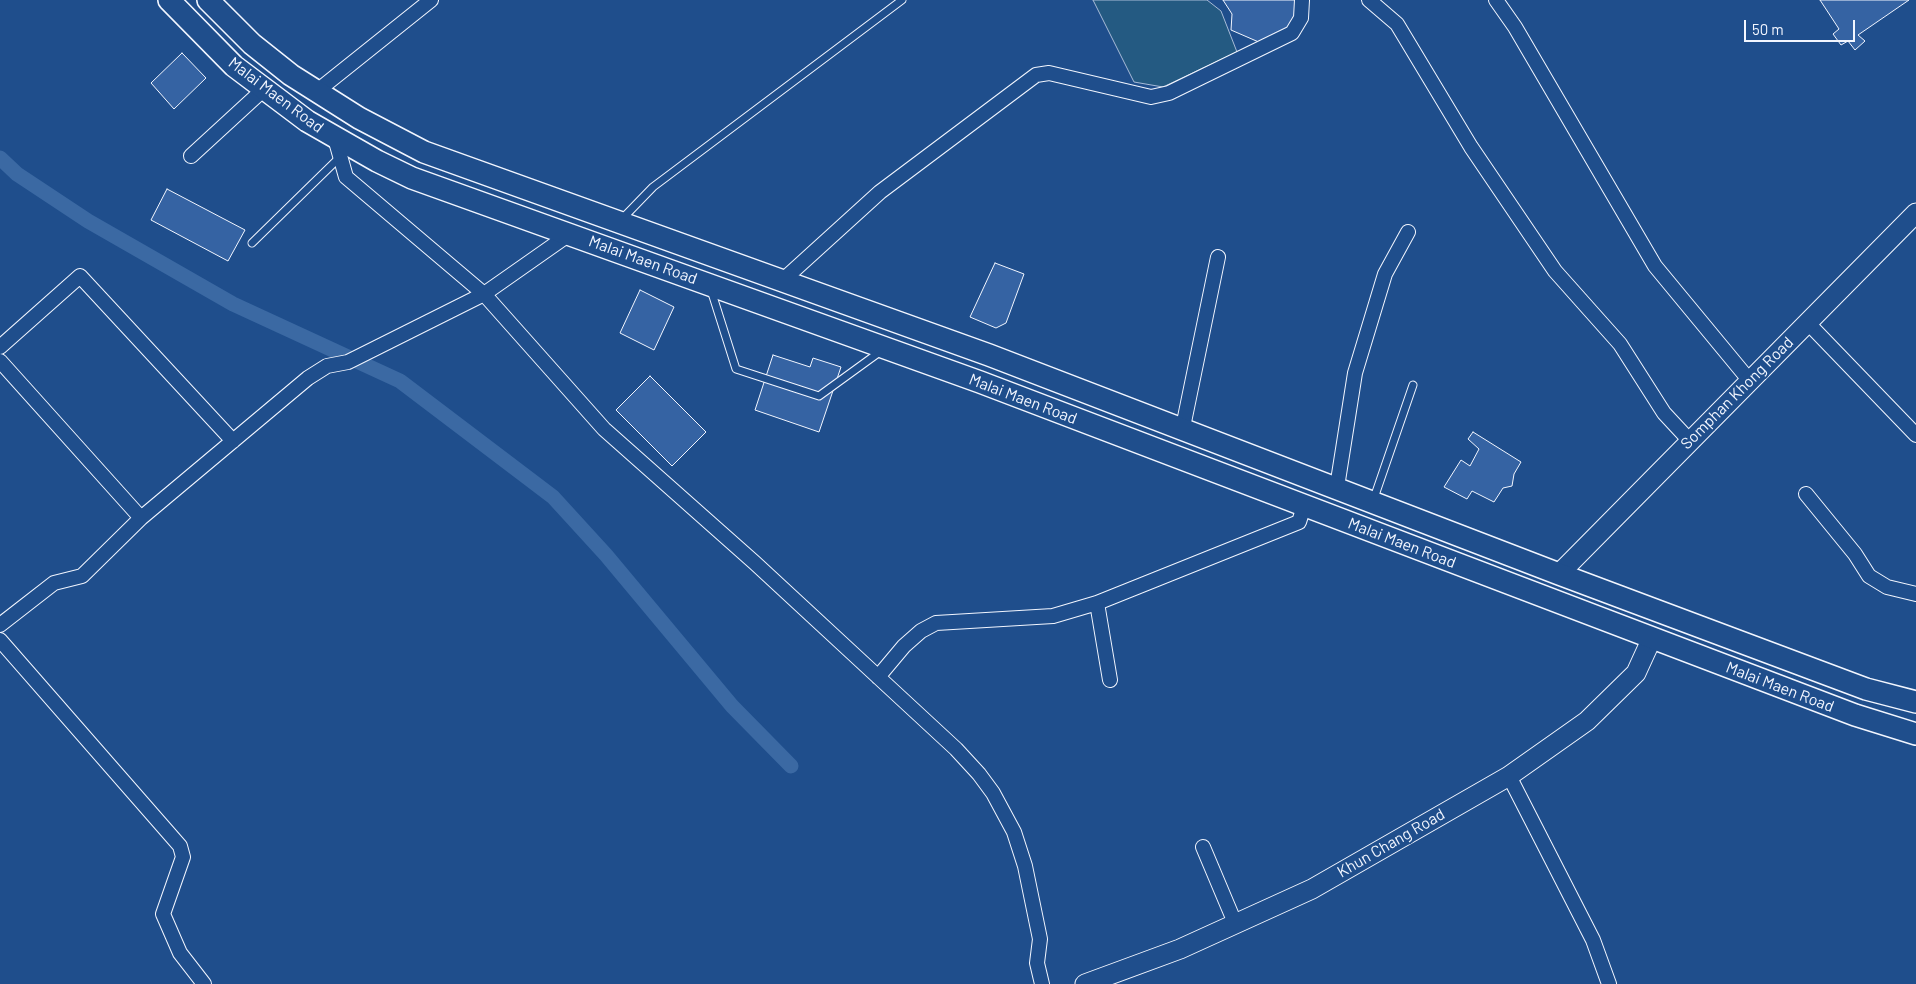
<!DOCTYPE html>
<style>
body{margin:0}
#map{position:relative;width:1916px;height:984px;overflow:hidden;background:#1f4e8c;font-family:Barlow,sans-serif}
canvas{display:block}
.scale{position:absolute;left:1744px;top:20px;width:111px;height:22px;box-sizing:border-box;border:2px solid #f2f6ff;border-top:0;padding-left:6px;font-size:15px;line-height:18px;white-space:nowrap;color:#f2f6ff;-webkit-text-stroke:4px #1f4e8c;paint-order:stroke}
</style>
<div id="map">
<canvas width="1916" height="984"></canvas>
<div class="scale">50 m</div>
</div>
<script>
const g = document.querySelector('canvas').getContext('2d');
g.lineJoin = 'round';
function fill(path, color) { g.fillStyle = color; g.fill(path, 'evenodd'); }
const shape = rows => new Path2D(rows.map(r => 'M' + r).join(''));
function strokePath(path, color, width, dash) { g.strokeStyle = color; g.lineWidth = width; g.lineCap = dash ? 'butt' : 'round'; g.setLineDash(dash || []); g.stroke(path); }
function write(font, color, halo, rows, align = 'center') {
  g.font = font + ' Barlow,sans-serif'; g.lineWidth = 4; g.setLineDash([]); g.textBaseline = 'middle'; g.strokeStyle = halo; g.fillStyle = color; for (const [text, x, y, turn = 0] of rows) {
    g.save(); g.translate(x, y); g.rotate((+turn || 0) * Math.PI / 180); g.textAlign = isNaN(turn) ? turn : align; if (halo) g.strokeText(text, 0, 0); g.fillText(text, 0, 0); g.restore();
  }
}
const green = shape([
 [1093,0,1207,0,1221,11,1237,52,1163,87,1134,82,1093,0]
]);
const canal = shape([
 [0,158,17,174,88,221,233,304,400,381,553,497,606,555,732,706,791,766]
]);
const building = shape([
 [1223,0,1299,0,1297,16,1288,28,1261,43,1231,30,1232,14,1223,0],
 [1820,0,1909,0,1858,35,1865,41,1855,50,1848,41,1841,45,1833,34,1839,29,1820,0],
 [182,53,206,78,174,109,151,83,182,53],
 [167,189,245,230,228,261,151,220,167,189],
 [995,263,1024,274,1006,323,996,328,970,317,995,263],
 [640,290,674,307,654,350,620,333,640,290],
 [773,355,810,367,813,358,841,367,819,432,755,410,773,355],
 [650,376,706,432,672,466,616,410,650,376],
 [1473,432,1521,462,1514,474,1512,486,1503,488,1494,502,1472,491,1467,499,1444,487,1461,460,1470,466,1479,449,1468,439,1473,432]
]);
const service = shape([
 [621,220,653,187,902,0],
 [252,243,340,157],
 [711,290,736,369,819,396,881,351],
 [1373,501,1413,385]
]);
const minor = shape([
 [1369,0,1397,24,1471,147,1555,271,1620,344,1664,413,1690,441],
 [1496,0,1515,27,1655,266,1750,381],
 [316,92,431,0],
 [335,138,346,177,484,294,604,429,755,563,956,749,979,774,993,793,1014,832,1025,866,1040,939,1037,963,1042,984],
 [191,156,264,89],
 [782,281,880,192,1036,75,1049,73,1151,97,1169,93,1292,33,1301,18,1302,0],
 [1807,322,1916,435],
 [0,347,80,276,233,441],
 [0,361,141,518],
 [1183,427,1218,257],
 [1337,487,1355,373,1385,274,1408,232],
 [1806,494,1855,554,1869,576,1887,587,1916,594],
 [1097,603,1110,680],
 [0,625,54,583,82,576,141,518,308,378,327,366,348,362,484,294,571,233],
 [0,640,180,846,183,857,163,914,180,953,204,984],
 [878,677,904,646,921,631,936,623,1053,616,1097,603,1299,522,1304,506],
 [1509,776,1593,940,1609,984],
 [1203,847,1235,923]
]);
const secondary = shape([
 [1559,574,1916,213],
 [1085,984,1180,949,1312,889,1509,776,1587,721,1636,673,1652,638]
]);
const primary = shape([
 [169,0,234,66,307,121,377,161,412,178,980,382,1855,715,1916,734],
 [208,0,252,44,291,75,359,118,424,152,989,355,1559,574,1866,689,1916,702]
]);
const streetNames = [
 ["Malai Maen Road",276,95,37],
 ["Malai Maen Road",643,260,20],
 ["Somphan Khong Road",1737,393,-45],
 ["Malai Maen Road",1023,399,21],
 ["Malai Maen Road",1402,543,21],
 ["Malai Maen Road",1780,687,21],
 ["Khun Chang Road",1391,843,-30]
];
fill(green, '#245a82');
strokePath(green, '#a8bbd7', 1);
strokePath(canal, '#3b69a3', 15);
fill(building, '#3563a3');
strokePath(building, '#f2f6ff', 1);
strokePath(service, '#f2f6ff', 9);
strokePath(minor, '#f2f6ff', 16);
strokePath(secondary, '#f2f6ff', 21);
strokePath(primary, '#f2f6ff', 24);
strokePath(service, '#1f4e8c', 7);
strokePath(minor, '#1f4e8c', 14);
strokePath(secondary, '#1f4e8c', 19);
strokePath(primary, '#1f4e8c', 21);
write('16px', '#f2f6ff', '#1f4e8c', streetNames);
</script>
